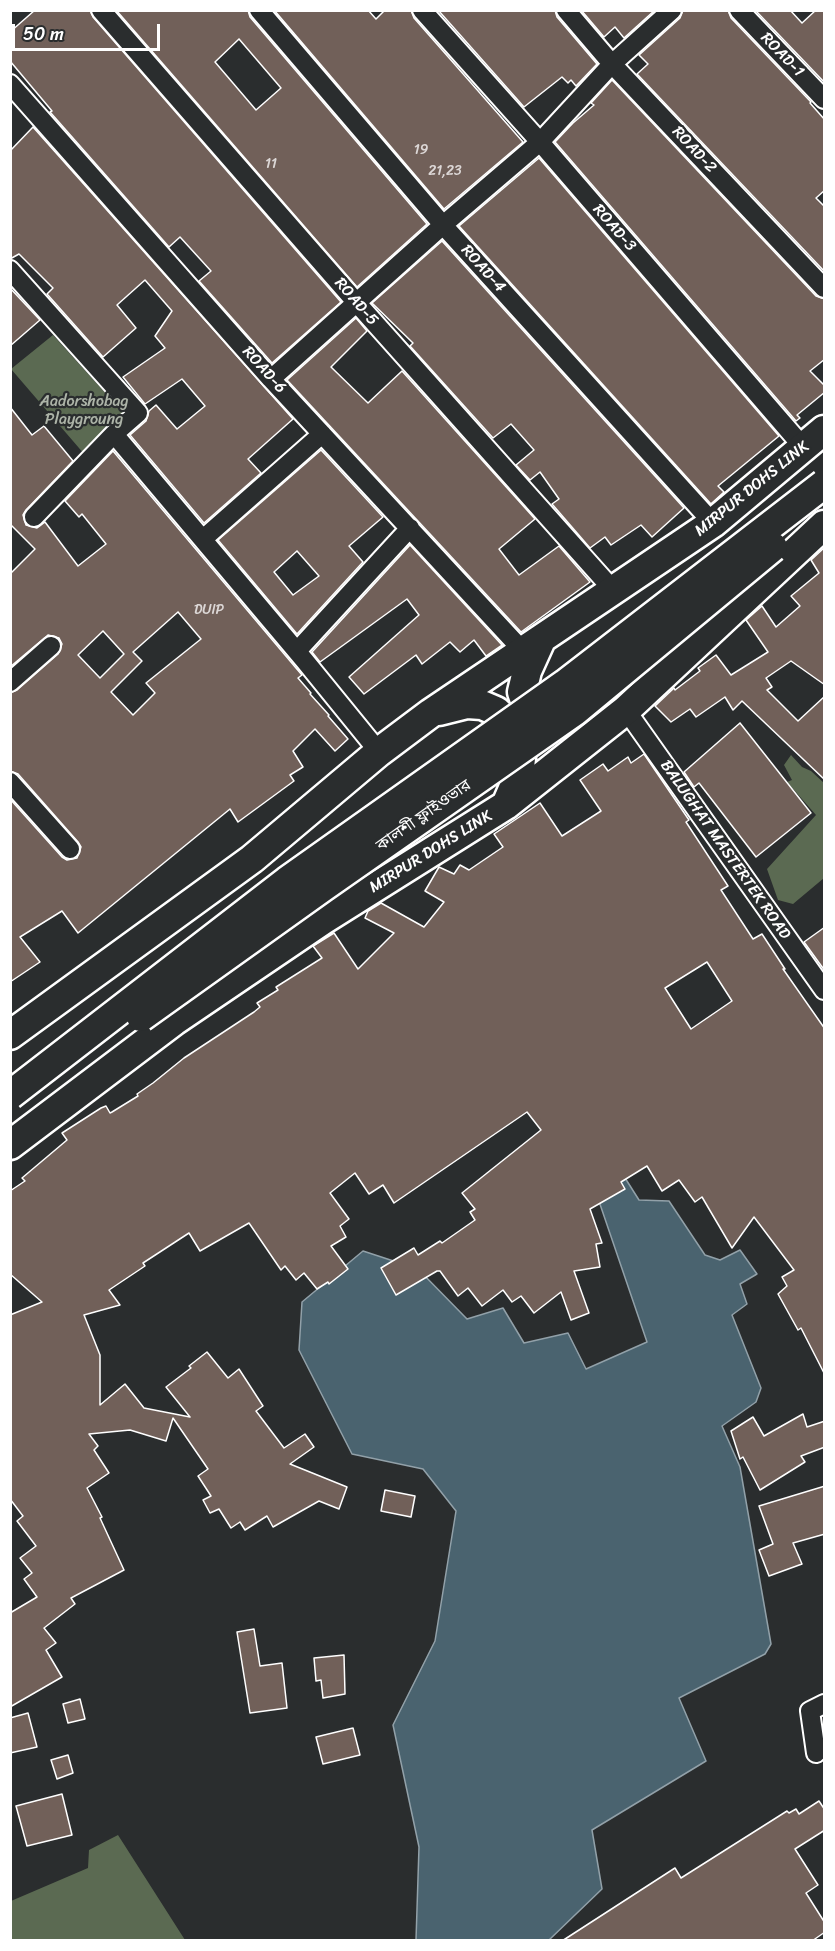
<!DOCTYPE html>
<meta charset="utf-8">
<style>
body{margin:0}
#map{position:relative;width:835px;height:1951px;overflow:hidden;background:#2a2d2e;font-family:Sriracha,sans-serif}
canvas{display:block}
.frame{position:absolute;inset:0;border:12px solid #fff;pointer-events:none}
.scale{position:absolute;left:12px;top:24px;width:148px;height:27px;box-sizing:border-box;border:3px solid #fff;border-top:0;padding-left:8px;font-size:18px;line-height:21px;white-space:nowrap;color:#fff;-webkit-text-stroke:4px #2a2d2e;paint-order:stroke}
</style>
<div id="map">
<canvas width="835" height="1951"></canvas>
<div class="frame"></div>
<div class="scale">50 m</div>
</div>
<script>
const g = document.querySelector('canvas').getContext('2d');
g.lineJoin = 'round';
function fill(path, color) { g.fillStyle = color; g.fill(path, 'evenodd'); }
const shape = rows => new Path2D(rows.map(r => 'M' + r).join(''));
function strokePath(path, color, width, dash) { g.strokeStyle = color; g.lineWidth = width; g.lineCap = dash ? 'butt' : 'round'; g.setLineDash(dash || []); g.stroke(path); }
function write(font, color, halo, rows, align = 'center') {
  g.font = font + ' Sriracha,"Noto Sans Bengali",sans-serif'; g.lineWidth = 4.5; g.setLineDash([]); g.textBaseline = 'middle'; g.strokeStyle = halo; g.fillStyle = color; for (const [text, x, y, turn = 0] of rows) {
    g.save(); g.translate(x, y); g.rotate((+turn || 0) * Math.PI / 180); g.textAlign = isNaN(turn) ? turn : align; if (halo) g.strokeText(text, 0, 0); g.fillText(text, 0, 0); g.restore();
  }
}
const green = shape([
 [53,335,129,419,85,455,11,369],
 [791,755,802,767,811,771,824,783,824,878,793,904,778,900,767,869,816,815,787,782,792,780,784,765],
 [118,1835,185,1940,11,1940,11,1901,88,1868,89,1850]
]);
const water = shape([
 [620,1170,639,1200,669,1201,705,1255,720,1260,740,1250,757,1274,740,1284,747,1304,732,1315,761,1388,756,1402,722,1426,740,1467,771,1644,765,1654,679,1698,706,1761,592,1830,602,1889,549,1940,416,1940,419,1847,393,1725,435,1641,456,1511,423,1469,352,1454,299,1350,302,1302,363,1251,418,1269,467,1319,503,1308,524,1343,568,1333,586,1369,647,1342,589,1172,620,1170]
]);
const building = shape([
 [35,10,90,10,93,17,341,302,272,363,199,281,211,271,180,237,169,247,50,112,52,111,10,61,10,32,35,10],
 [116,10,248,10,250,17,427,224,357,287,116,10],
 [239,39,281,88,256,110,215,62,239,39],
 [274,10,368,10,376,19,385,10,411,10,414,18,523,142,444,209,274,10],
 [438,10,555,10,557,17,597,64,576,86,571,80,568,83,562,77,524,107,438,10],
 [581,10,655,10,624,38,615,27,604,37,581,10],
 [683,10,728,10,731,18,811,102,810,103,825,120,825,190,816,198,825,207,825,272,637,74,648,64,639,55,680,18,683,10],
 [755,10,790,10,802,23,816,10,825,10,825,83,755,10],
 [612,80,816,296,825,299,825,359,810,371,825,386,825,392,797,415,800,418,796,421,555,142,573,123,594,105,591,103,612,80],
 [33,127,293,419,248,459,261,473,204,523,130,435,146,421,149,411,156,405,177,429,205,406,182,379,145,404,123,377,165,348,155,336,172,311,145,280,117,305,136,328,103,357,47,294,53,288,19,254,10,259,10,151,33,127],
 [539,158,779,436,718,486,724,492,711,504,459,226,539,158],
 [442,241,684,508,652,537,641,525,611,545,605,537,590,548,552,504,559,499,540,472,530,480,516,465,534,450,511,424,493,438,410,346,413,343,372,303,442,241],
 [10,288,40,320,10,346,10,288],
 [356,318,367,331,331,367,368,403,402,371,535,519,499,549,519,575,559,546,590,582,521,632,287,380,356,318],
 [10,407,32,435,44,426,73,461,26,510,23,515,26,525,37,528,45,522,78,566,106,544,82,514,79,517,65,501,113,451,296,668,302,675,298,678,311,693,310,694,329,715,328,716,348,739,335,751,315,729,293,751,303,767,290,775,294,781,238,822,230,809,78,933,62,911,20,937,40,962,10,982,10,799,62,857,67,860,77,858,81,847,78,842,18,774,10,771,10,693,17,690,58,654,62,644,59,638,48,635,10,667,10,574,35,549,10,524,10,407],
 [178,612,201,639,146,683,155,693,133,715,111,692,142,661,133,652,178,612],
 [103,631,124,654,100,678,78,655,103,631],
 [321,450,383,517,349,546,363,562,297,634,218,540,321,450],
 [297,551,319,576,293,595,274,572,297,551],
 [410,545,502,645,486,656,474,640,460,652,450,642,422,664,416,655,364,694,349,677,419,615,407,599,320,662,312,652,410,545],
 [825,547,825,685,791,661,766,678,772,687,767,690,798,721,825,696,825,780,742,701,733,710,725,697,696,717,690,709,671,722,655,706,674,688,675,690,700,671,698,668,716,655,731,675,768,652,746,620,762,606,776,627,800,606,791,596,819,573,811,560,825,547],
 [740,723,811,813,756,857,699,783,694,787,684,772,740,723],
 [644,754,689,820,686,822,728,886,721,890,753,939,762,934,785,969,783,969,825,1029,825,1375,801,1328,798,1330,778,1294,787,1286,782,1277,794,1270,754,1217,732,1248,702,1197,695,1202,679,1180,662,1191,647,1166,621,1182,625,1189,590,1209,602,1243,596,1244,600,1267,574,1271,589,1313,571,1320,561,1292,534,1313,521,1296,512,1302,503,1290,482,1306,468,1288,458,1296,440,1271,437,1271,396,1295,381,1268,414,1248,418,1255,440,1241,442,1243,475,1220,470,1212,475,1209,462,1193,541,1130,527,1112,394,1203,383,1185,369,1194,355,1173,330,1193,349,1219,340,1226,346,1237,331,1246,348,1269,329,1284,328,1282,317,1289,304,1273,296,1280,285,1266,281,1270,249,1223,200,1251,189,1233,143,1263,145,1266,109,1290,120,1305,84,1315,100,1355,100,1405,125,1384,144,1408,190,1417,166,1387,191,1368,189,1366,207,1352,228,1378,239,1369,263,1406,256,1411,284,1448,305,1434,314,1447,290,1464,347,1487,339,1509,319,1501,273,1527,267,1516,245,1530,240,1522,231,1528,219,1509,210,1513,203,1500,211,1496,198,1476,208,1469,173,1418,166,1441,130,1430,89,1434,98,1446,94,1450,109,1473,87,1488,102,1517,100,1518,124,1570,71,1598,75,1604,44,1628,56,1643,46,1650,62,1677,10,1707,10,1613,37,1597,24,1579,32,1573,20,1558,36,1546,17,1521,23,1516,10,1499,10,1315,42,1302,10,1274,10,1191,25,1181,22,1178,67,1140,62,1133,101,1108,106,1106,110,1113,112,1112,138,1096,137,1094,153,1083,184,1058,254,1012,260,1007,257,1003,278,990,276,987,322,958,313,946,334,933,358,969,394,933,365,918,368,911,381,903,424,927,444,902,425,891,439,867,454,874,460,865,469,870,503,847,494,834,540,803,562,836,601,811,580,780,603,764,608,771,628,757,631,763,644,754],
 [707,962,732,1001,691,1029,665,988,707,962],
 [825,927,825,971,804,942,825,927],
 [803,1414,807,1427,825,1421,825,1447,801,1456,805,1462,760,1490,743,1457,740,1459,731,1431,753,1417,764,1436,803,1414],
 [825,1486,825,1534,793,1543,802,1564,769,1576,759,1550,773,1544,759,1506,825,1486],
 [385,1490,415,1496,411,1517,381,1511,385,1490],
 [254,1629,260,1666,282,1663,287,1708,250,1713,237,1632,254,1629],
 [344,1655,345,1694,323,1698,321,1680,316,1681,314,1658,344,1655],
 [80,1699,85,1719,68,1723,63,1704,80,1699],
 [28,1713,37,1747,10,1753,10,1718,28,1713],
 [353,1728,360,1755,323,1764,316,1737,353,1728],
 [68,1755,73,1773,57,1779,51,1760,68,1755],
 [62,1794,72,1835,27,1846,16,1806,62,1794],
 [819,1801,825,1810,825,1830,795,1849,818,1885,806,1893,825,1923,825,1932,812,1941,562,1941,675,1868,681,1878,787,1811,789,1813,796,1809,799,1814,819,1801]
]);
const street = shape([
 [101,10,356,302,614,591],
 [259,10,443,225,713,523],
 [422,10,540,142,804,448],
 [566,10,612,64,824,288],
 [739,10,824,99],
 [10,84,271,379,523,651],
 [10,270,138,413,114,434,305,661,379,752],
 [271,379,443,225,540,142,612,64,672,10],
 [34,517,114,434],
 [203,539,322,434],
 [297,651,410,528],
 [10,682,51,646],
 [626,710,824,990],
 [10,782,70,849],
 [816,1753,810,1711,824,1704]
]);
const primary = shape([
 [541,640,527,671,522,692,528,709,537,724,544,729],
 [439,711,467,704,482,705,496,711,510,724,519,740,521,758,519,775,506,805],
 [10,1035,252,859,379,752,431,713,713,523,824,430],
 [10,1145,174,1021,323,920,506,805,626,710,824,525]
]);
const primaryBridge = shape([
 [141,1017,323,887,575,711,773,547],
 [10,1095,287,881,565,684,824,484]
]);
const numberNames = [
 ["19",421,150],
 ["11",271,164],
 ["21,23",445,171],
 ["DUIP",209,610]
];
const streetNames = [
 ["ROAD-1",782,55,46],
 ["ROAD-2",694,150,47],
 ["ROAD-3",614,228,49],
 ["ROAD-4",483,269,48],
 ["ROAD-5",356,302,49],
 ["ROAD-6",264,370,48],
 ["MIRPUR DOHS LINK",752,489,-39],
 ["কালশী ফ্লাইওভার",424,816,-35],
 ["BALUGHAT MASTERTEK ROAD",725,850,55],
 ["MIRPUR DOHS LINK",431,852,-32]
];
const parkNames = [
 ["Aadorshobag",84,402],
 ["Playgroung",84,420]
];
fill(green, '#5b6a52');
fill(water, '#4a636f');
strokePath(water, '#92a1a9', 1.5);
fill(building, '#716059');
strokePath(building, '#fff', 1.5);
strokePath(street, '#fff', 22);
strokePath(primary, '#fff', 33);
strokePath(street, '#2a2d2e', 18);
strokePath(primary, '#2a2d2e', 28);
strokePath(primaryBridge, '#fff', 33, []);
strokePath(primaryBridge, '#2a2d2e', 28);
write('14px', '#dcd7d6', null, numberNames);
write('16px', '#fff', '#2a2d2e', streetNames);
write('16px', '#adb4a8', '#2a2d2e', parkNames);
</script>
